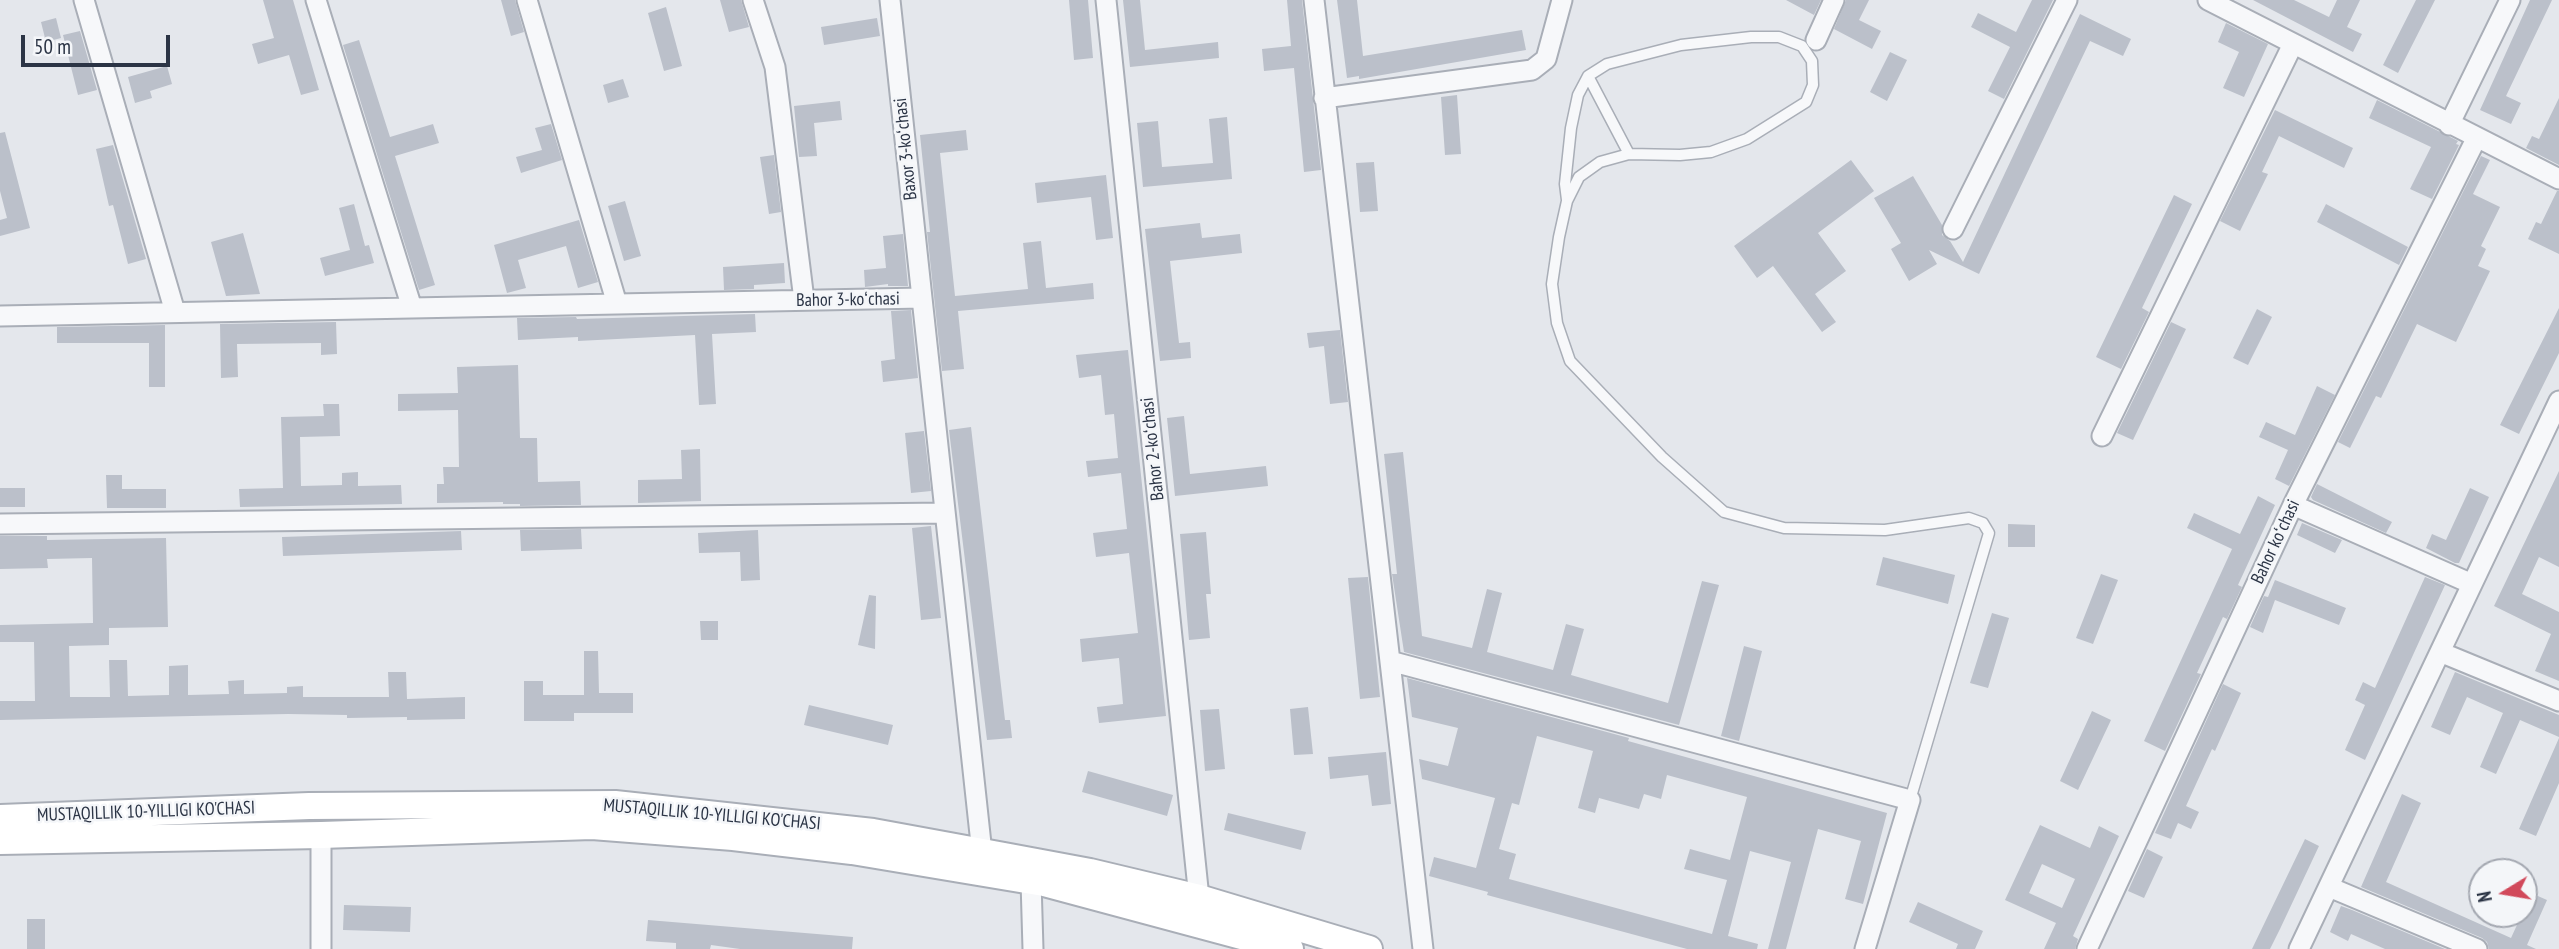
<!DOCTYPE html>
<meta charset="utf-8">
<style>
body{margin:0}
#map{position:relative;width:2559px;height:949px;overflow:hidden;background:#e4e7ec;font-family:"PT Sans Narrow",sans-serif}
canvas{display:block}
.north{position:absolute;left:2468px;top:858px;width:70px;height:70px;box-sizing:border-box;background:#f4f6f9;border:2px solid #a4a8b1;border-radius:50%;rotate:259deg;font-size:19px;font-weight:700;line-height:28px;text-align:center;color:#2b3445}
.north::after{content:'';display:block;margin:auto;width:24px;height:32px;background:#d1495b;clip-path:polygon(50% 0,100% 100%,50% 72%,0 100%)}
.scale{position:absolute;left:21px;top:35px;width:149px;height:32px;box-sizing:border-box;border:4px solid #2b3445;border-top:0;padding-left:9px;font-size:21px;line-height:24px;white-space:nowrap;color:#2b3445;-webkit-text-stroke:5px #f4f6f9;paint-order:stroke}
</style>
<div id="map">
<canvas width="2559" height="949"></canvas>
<div class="north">N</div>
<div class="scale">50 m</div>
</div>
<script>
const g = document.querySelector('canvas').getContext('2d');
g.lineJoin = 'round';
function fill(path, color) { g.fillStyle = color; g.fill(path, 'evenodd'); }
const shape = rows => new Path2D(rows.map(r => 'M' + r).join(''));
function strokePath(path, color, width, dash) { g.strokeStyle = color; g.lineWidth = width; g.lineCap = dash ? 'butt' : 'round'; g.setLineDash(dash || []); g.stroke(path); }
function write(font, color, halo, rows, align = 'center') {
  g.font = font + ' "PT Sans Narrow",sans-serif'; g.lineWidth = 5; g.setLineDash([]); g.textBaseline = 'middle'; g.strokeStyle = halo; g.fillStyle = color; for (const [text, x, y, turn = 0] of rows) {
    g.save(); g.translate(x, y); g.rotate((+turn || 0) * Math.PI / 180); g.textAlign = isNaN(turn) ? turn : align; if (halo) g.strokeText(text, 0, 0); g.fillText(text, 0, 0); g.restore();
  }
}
const building = shape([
 [263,0,293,0,319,90,301,95,289,55,258,64,252,44,274,38],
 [501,0,515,0,524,32,511,36],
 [720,0,741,0,749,27,729,32],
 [1069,0,1088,0,1093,58,1074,60],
 [1123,0,1140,0,1145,50,1218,42,1219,58,1130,67],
 [1287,0,1302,0,1321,170,1304,172,1294,68,1264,71,1262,49,1291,46],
 [1337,0,1357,0,1363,56,1522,30,1526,50,1359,79,1359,76,1347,78],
 [1786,0,1821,0,1814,15],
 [1846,0,1869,0,1859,20,1881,31,1872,49,1834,29],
 [2032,0,2053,0,2004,99,1988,91,2010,47,1971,27,1978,13,2016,32],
 [2253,0,2294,0,2329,17,2337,0,2360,0,2347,27,2362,34,2353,52],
 [2416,0,2435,0,2398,73,2383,65],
 [2530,0,2552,0,2506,96,2521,103,2511,124,2480,110],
 [666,7,682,66,664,71,648,13],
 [2080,14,2131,39,2123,56,2090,41,1979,274,1929,250,1937,264,1909,281,1891,249,1901,243,1874,198,1913,176,1942,225,1942,235,1950,241,1963,262],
 [56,18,61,38,46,42,41,22],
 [877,18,880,36,824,45,821,27],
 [2226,23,2268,44,2244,97,2223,88,2239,52,2218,42],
 [80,31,97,90,78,95,63,35],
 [359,40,390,137,433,124,439,143,395,156,435,285,419,290,343,45],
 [1890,52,1907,60,1887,101,1870,92],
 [167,66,172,84,150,91,152,98,135,103,128,77],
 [623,79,629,97,608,103,603,85],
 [1457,95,1461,154,1445,155,1441,97],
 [2559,98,2559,165,2526,148,2532,136,2539,139],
 [2377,100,2458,141,2456,144,2459,145,2432,199,2410,189,2431,147,2369,118],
 [840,101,842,120,814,123,817,156,799,157,794,106],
 [2275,110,2353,148,2344,168,2279,136,2262,172,2268,174,2240,231,2220,221],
 [1227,117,1232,179,1143,187,1137,123,1158,121,1162,167,1213,163,1209,119],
 [551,124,562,160,521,173,516,157,542,150,535,128],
 [966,130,968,150,940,153,955,296,1028,289,1023,243,1041,241,1046,288,1093,283,1094,299,958,311,964,369,942,371,927,232,930,232,920,135],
 [5,132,30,228,0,236,0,220,7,218,0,191,0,133],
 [113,145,146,259,128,264,113,205,109,206,96,149],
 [774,155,781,212,769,214,760,157],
 [2481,156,2490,160,2473,194,2500,207,2481,246,2486,249,2478,266,2490,271,2456,342,2417,324,2381,398,2376,396,2350,448,2338,442],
 [1851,160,1874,191,1818,233,1846,271,1815,294,1836,322,1822,332,1773,266,1757,278,1734,246],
 [1374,162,1378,211,1360,212,1356,163],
 [1106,175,1113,238,1096,240,1091,197,1037,203,1035,183],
 [2557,191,2559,191,2559,254,2528,239,2536,222,2541,224],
 [2174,195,2192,204,2142,308,2149,312,2121,369,2096,357],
 [625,201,641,256,624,261,608,206],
 [354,204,365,246,369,245,374,263,325,276,320,258,350,250,339,208],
 [2326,204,2408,247,2399,265,2317,222],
 [579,220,598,282,578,288,566,246,518,260,526,288,507,293,494,245],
 [1200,223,1202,238,1240,234,1242,253,1170,261,1179,343,1190,342,1191,358,1160,361,1145,229],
 [243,233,260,294,226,296,211,242],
 [903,234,908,286,888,286,888,284,865,287,864,270,886,268,883,236],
 [784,263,785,283,754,285,754,289,724,290,723,267],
 [2559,308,2559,353,2519,434,2500,425],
 [2257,309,2272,317,2248,365,2233,358],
 [911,310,918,378,883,382,881,361,895,359,891,311],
 [755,314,756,332,712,334,716,404,699,405,695,335,578,341,578,337,518,340,517,318,576,317,577,319],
 [336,322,337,354,321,355,321,343,237,344,238,377,221,378,220,324],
 [2171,322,2186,329,2133,440,2117,433],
 [165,325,165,387,149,387,149,343,57,343,57,327],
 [1340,330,1348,402,1330,404,1324,346,1309,348,1307,333],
 [1128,350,1166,716,1099,723,1097,707,1123,704,1119,658,1082,662,1080,639,1138,633,1129,553,1096,557,1093,533,1127,529,1121,473,1088,477,1086,461,1118,458,1114,414,1105,415,1101,375,1079,378,1076,355],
 [518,365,520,438,537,438,538,482,580,481,581,505,520,506,520,504,503,504,503,502,437,503,437,484,444,484,443,467,459,467,458,410,398,411,398,394,458,393,457,367],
 [2317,386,2335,395,2289,486,2275,479,2288,450,2259,437,2266,422,2295,435],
 [323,404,339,404,340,436,300,437,301,486,342,485,342,473,358,472,358,486,401,485,402,504,240,507,239,489,283,488,281,417,324,416],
 [1184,416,1190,474,1266,466,1268,486,1175,496,1167,418],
 [971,427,1005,720,1010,720,1012,738,987,740,949,430],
 [924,431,931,491,911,493,905,433],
 [700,449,701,501,638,503,638,480,682,479,681,450],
 [1403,452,1422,636,1472,648,1487,589,1502,593,1487,652,1553,670,1566,624,1584,629,1571,675,1668,703,1702,581,1719,585,1679,725,1404,652,1392,574,1397,574,1384,454],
 [2559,471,2559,567,2539,557,2522,594,2559,612,2559,681,2535,671,2551,634,2494,606],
 [106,475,122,475,122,489,166,489,166,508,107,508],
 [2317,484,2392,522,2386,533,2313,500,2311,497],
 [0,488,25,488,25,507,0,507],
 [2470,488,2489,497,2459,563,2455,563,2426,548,2432,534,2446,540],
 [2258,496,2275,505,2238,585,2242,587,2227,619,2223,617,2197,673,2201,674,2165,751,2144,741,2232,549,2187,528,2194,513,2240,534],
 [2302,523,2342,540,2335,553,2297,535],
 [2008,524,2035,525,2035,547,2008,547],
 [931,526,941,618,921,620,912,528],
 [581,529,582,549,521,551,520,530],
 [758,530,760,580,741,581,740,552,699,553,698,533],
 [461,531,462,550,283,556,282,537],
 [1206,532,1211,594,1206,594,1210,638,1189,640,1180,534],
 [0,536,47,536,47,540,166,538,168,627,109,628,109,645,69,646,70,697,110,697,109,660,127,660,128,696,169,695,169,666,188,665,188,695,229,694,228,681,244,680,244,694,287,693,287,687,303,686,303,697,389,697,388,672,406,672,407,699,465,697,465,719,407,720,407,717,347,718,347,715,288,714,0,720,0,701,35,701,34,642,0,642,0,625,93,623,92,558,47,559,48,568,0,569],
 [1883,557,1955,575,1948,604,1876,585],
 [2101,574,2118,580,2093,644,2076,638],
 [1368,577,1380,697,1360,699,1348,578],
 [2425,577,2445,585,2365,760,2345,750,2365,705,2355,700,2363,682,2375,688],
 [2275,580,2346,608,2339,625,2275,600,2263,633,2250,627,2264,596,2268,597],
 [869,595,876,596,875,649,858,645],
 [1992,613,2009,618,1988,688,1970,683],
 [700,621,718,621,718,640,701,640],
 [1744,646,1762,651,1739,741,1721,736],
 [584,651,598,651,599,693,633,693,633,713,574,713,574,721,524,721,524,681,543,681,543,695,584,695],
 [2455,672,2559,715,2559,737,2520,720,2496,774,2480,767,2503,713,2467,697,2450,735,2431,727],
 [1407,678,1629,738,1628,741,1887,813,1863,904,1845,899,1861,841,1818,829,1786,949,1768,949,1791,862,1750,851,1728,936,1758,944,1757,949,1687,949,1487,895,1488,892,1429,876,1434,857,1476,868,1495,798,1422,779,1419,759,1448,766,1458,728,1412,717],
 [1537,736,1593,751,1578,808,1595,813,1599,798,1639,809,1644,794,1661,799,1667,775,1747,797,1730,860,1690,849,1684,869,1727,880,1712,934,1509,879,1516,854,1499,849,1512,803,1519,805],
 [2223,684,2241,693,2215,751,2212,749,2186,806,2199,812,2191,829,2178,823,2171,839,2155,833],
 [809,705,893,725,888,745,804,725],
 [1308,707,1313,754,1294,755,1290,709],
 [1219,709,1225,769,1205,771,1200,710],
 [2092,711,2111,720,2078,790,2060,781],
 [2559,738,2559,783,2536,836,2519,829],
 [1386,752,1391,804,1372,806,1368,775,1330,779,1328,757],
 [1088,771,1173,795,1167,816,1082,792],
 [2402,794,2421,803,2386,882,2511,938,2522,914,2524,914,2531,893,2547,900,2527,945,2536,949,2489,949,2487,942,2482,938,2361,887],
 [1228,813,1306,832,1301,850,1224,830],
 [2040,825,2090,848,2099,826,2119,836,2073,936,2078,939,2075,949,2044,949,2056,923,2005,900],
 [2042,864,2075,879,2062,908,2029,893],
 [2305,839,2319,846,2280,929,2270,949,2252,949],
 [2147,849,2163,857,2144,898,2128,891],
 [1918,902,1983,931,1975,949,1956,949,1958,944,1909,922],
 [344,905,411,907,410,932,343,930],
 [2341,906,2352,910,2445,949,2385,949,2351,934,2348,941,2330,932],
 [27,919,45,919,45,949,27,949],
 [648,920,853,937,852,949,740,949,711,945,710,949,676,949,676,943,646,941]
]);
const service = shape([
 [1588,76,1607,64,1681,45,1751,37,1779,37,1802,46,1812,61,1813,85,1806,102,1747,139,1711,152,1680,155,1629,154,1600,162,1579,177,1567,201,1559,237,1552,284,1557,323,1570,361,1662,457,1724,512,1784,528,1885,530,1969,518,1983,523,1989,533,1910,800],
 [1567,200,1565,184,1571,128,1578,95,1588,76,1629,154]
]);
const minor = shape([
 [84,0,175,312],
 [316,0,412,308],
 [527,0,617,304,922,298,982,853],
 [753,0,775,67,804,300],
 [890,0,922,298],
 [1106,0,1199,898],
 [1314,0,1423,949],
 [2208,0,2559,179],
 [1816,40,1834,0],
 [1324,98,1532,70,1546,59,1562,0],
 [2449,125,2510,0],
 [1953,229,2067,0],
 [0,316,617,304],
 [2102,436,2293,44],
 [2293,505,2472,584],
 [0,524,945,513],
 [2440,652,2559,701],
 [1390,661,1910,800,1865,949],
 [1031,881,1033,949],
 [2329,887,2477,949],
 [321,949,321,835],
 [2087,949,2293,505,2476,139],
 [2299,949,2559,401]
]);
const secondary = shape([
 [0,818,309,806,615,804,873,832,1004,856,1090,872,1199,898,1369,949],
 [0,841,321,835,592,826,733,837,852,851,1044,883,1290,949]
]);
const streetNames = [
 ["Baxor 3-koʻchasi",906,149,-96],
 ["Bahor 3-koʻchasi",848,300,-1],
 ["Bahor 2-koʻchasi",1153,449,-96],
 ["Bahor koʻchasi",2276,542,-65],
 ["MUSTAQILLIK 10-YILLIGI KO'CHASI",146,812,-2],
 ["MUSTAQILLIK 10-YILLIGI KO'CHASI",712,815,5]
];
fill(building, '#bbc0ca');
strokePath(service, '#a9aeb7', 13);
strokePath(minor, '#a9aeb7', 23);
strokePath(secondary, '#a9aeb7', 30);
strokePath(service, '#f7f8fa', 10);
strokePath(minor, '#f7f8fa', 19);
strokePath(secondary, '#fff', 26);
write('18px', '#2b3445', '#f4f6f9', streetNames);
</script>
